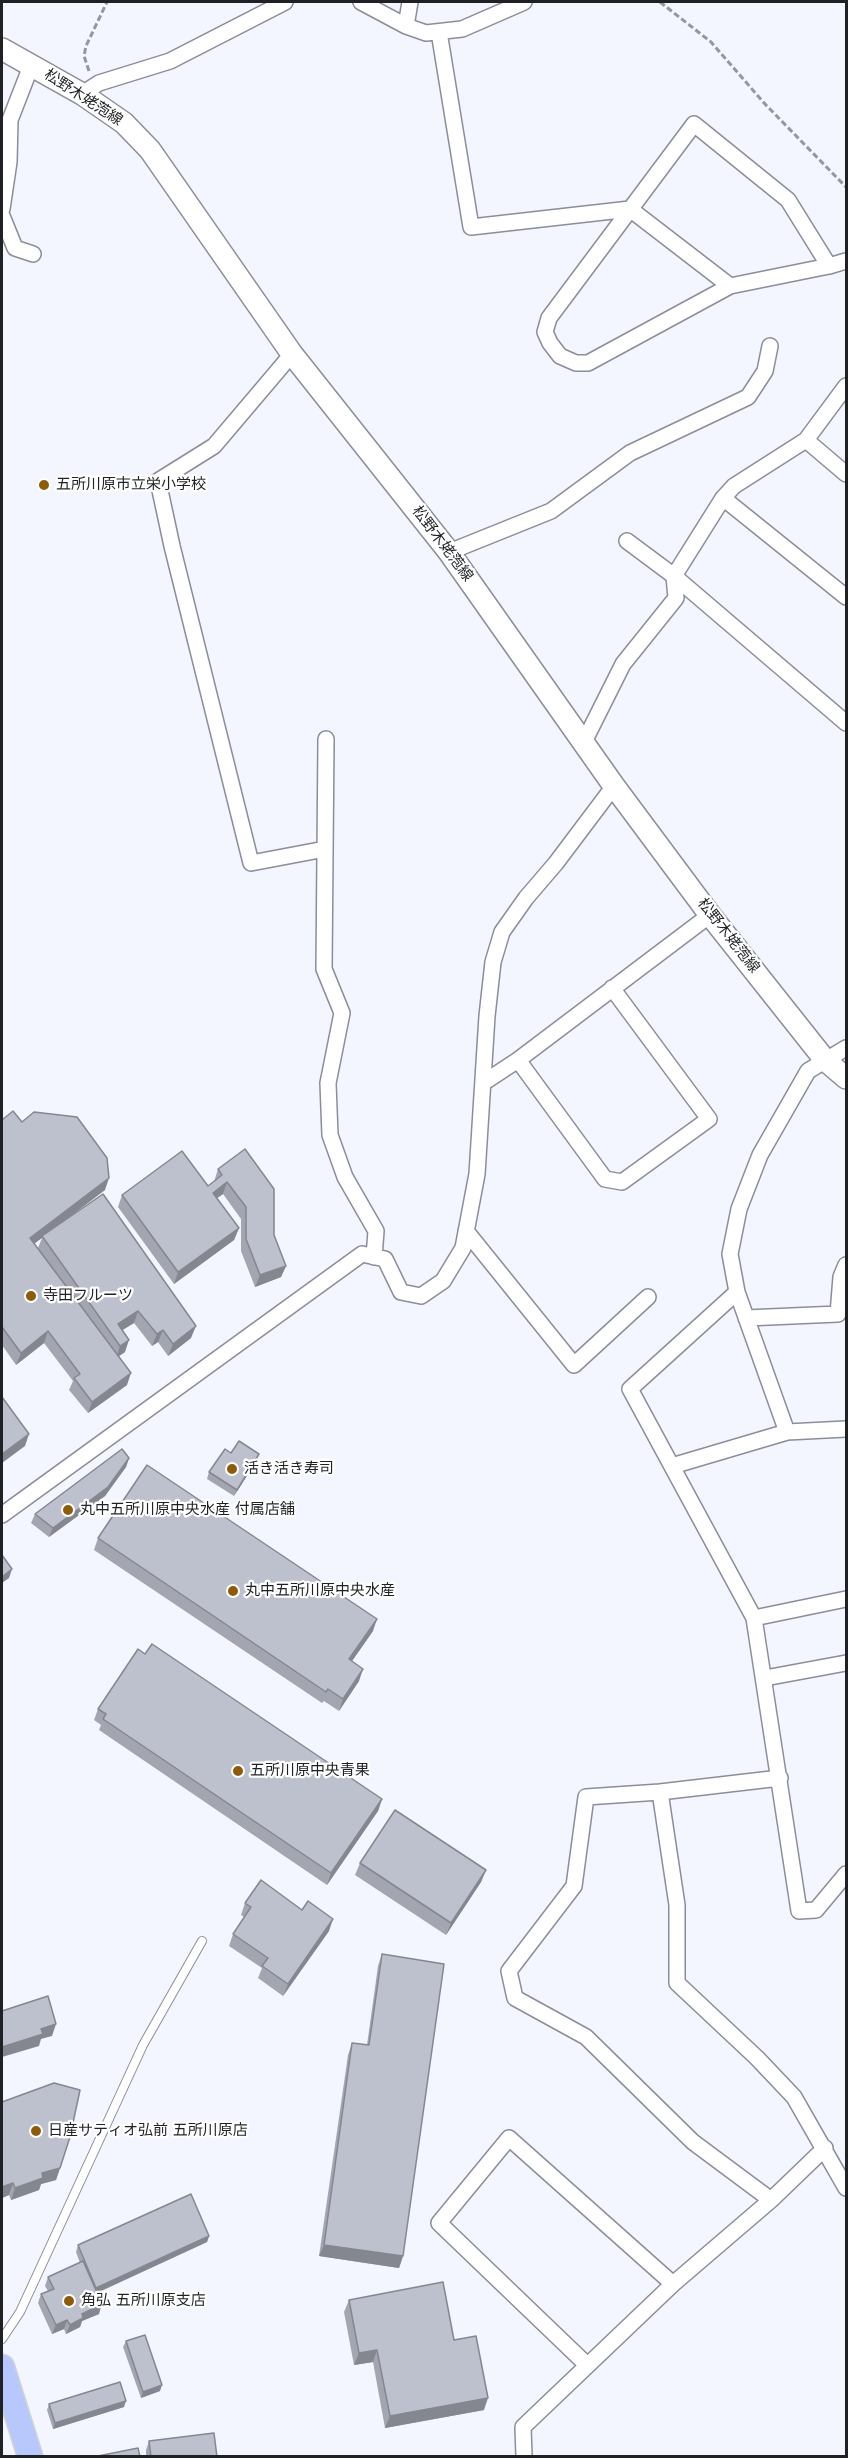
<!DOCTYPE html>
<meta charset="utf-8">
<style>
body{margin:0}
#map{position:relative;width:848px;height:2458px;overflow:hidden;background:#f3f6fe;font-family:"DejaVu Sans",sans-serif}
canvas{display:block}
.frame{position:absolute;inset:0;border:3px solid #1f2125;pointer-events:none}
</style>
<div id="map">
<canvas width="848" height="2458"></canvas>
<div class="frame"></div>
</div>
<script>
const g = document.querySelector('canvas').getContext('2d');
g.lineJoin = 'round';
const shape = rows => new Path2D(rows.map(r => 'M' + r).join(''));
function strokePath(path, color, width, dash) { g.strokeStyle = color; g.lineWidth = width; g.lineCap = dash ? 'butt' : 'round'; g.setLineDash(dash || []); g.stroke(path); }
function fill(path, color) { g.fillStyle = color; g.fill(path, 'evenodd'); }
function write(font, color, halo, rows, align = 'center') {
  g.font = font + ' "DejaVu Sans","Noto Sans JP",sans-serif'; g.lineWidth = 4.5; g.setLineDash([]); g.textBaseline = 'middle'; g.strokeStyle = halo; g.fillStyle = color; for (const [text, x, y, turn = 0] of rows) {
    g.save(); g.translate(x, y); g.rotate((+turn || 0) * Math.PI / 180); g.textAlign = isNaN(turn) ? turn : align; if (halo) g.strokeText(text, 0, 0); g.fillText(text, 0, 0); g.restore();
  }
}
const path = shape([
 [660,2,711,42,765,104,846,187],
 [89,71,84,56,86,46,107,2]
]);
const service = shape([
 [2,2339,20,2312,143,2045,202,1941]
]);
const minor = shape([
 [361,2,406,26,426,33,462,29,524,2],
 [406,26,410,2],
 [439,32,471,227,630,209,730,286],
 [82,94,99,83,170,61,285,2],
 [694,124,788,200,829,266,730,286,588,363,576,363,560,356,550,343,545,332,549,318,694,124],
 [2,209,9,162,10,120,31,66],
 [2,216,15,248,33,254],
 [829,266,846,261],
 [292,354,214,446,158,481,172,546,251,863,325,849],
 [806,440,846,474],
 [723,498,846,597],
 [627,541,674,576,846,723],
 [449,552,551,511,630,453,748,397,765,371,770,346],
 [326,739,324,969,342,1013,328,1083,330,1135,345,1177,376,1231,374,1257],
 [584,742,623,664,676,598,674,576,723,498,734,486,806,440,846,386],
 [518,1060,605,1179,622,1182,709,1119,612,988],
 [483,1083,518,1060,710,915],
 [466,1231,574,1365,648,1297],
 [737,1292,630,1389,754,1618,799,1911,816,1910,846,1874],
 [746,1318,838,1314,841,1277,846,1265],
 [787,1432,737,1292,730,1254,739,1209,760,1155,808,1071,846,1048],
 [672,1466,787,1432,846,1429],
 [2,1515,362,1254,385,1259,401,1292,421,1296,443,1281,463,1248,477,1174,487,1016,493,962,502,932,526,898,556,863,614,786],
 [754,1618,846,1599],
 [765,1678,846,1663],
 [660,1792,780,1778],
 [771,2200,693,2142,586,2037,515,1998,509,1971,574,1886,586,1797,660,1792,677,1905,677,1983,757,2058,794,2097,846,2188],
 [587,2365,439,2223,509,2138,673,2284],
 [524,2456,523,2427,673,2284,771,2200,825,2148]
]);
const secondary = shape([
 [2,49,82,94,124,123,150,150,292,354,449,552,614,786,710,915,825,1060,846,1078]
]);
const trunk = shape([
 [2,2367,30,2456]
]);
const wall = shape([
 [2,1120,22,1122,105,1190,55,1227,191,1338,168,1356,158,1342,152,1346,134,1323,122,1330,125,1352,119,1356,127,1385,88,1413,69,1390,73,1381,44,1343,16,1365,2,1345],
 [42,1238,38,1248,34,1243],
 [218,1169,274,1235,286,1266,281,1277,255,1287,241,1251,241,1219,223,1194,217,1198,239,1228,234,1240,174,1284,118,1207,122,1195,208,1186,214,1182],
 [129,1458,126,1467,105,1496,49,1537,31,1523,35,1514],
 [257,1460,234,1496,207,1479,209,1472],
 [98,1538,373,1631,352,1661,359,1681,339,1711,324,1701,322,1703,94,1550],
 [145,1654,382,1799,378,1811,327,1885,99,1730,101,1725,94,1720,98,1709],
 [360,1863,486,1870,481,1882,446,1935,355,1875],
 [245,1903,329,1931,283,1996,258,1978,262,1968,229,1946,233,1934,244,1917,241,1915],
 [382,1954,403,2256,399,2268,319,2256,348,2055,352,2043,367,2045,378,1966],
 [2,2102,60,2168,56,2180,41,2184,39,2190,11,2200,9,2195,2,2198],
 [209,2236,207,2242,97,2293,99,2314,82,2321,80,2327,66,2334,64,2329,52,2334,38,2303,41,2294,48,2291,45,2286,48,2277,80,2263,76,2252,78,2245],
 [349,2300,454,2340,484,2410,385,2428,373,2362,354,2365,344,2312],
 [126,2341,160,2391,141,2398,123,2347],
 [49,2404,124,2407,53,2429,47,2410],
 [149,2441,217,2457,146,2457,146,2450]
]);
const shadedWall = shape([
 [109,1178,105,1190,26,1250,30,1238],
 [227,1182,223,1194,208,1204,213,1193],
 [239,1228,234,1240,174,1284,178,1272],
 [286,1266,281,1277,255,1287,260,1275],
 [138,1311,134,1323,113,1336,118,1324],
 [196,1326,191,1338,168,1356,173,1344],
 [163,1330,158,1342,152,1346,157,1334],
 [48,1331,44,1343,16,1365,21,1353],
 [129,1340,125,1352,116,1358,120,1346],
 [131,1373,127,1385,88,1413,92,1402],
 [29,1434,25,1446,2,1463,2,1454],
 [259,1454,257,1460,234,1496,237,1490],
 [129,1458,126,1467,105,1496,49,1537,53,1528],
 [12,1569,9,1578,2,1583,2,1577],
 [377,1619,373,1631,345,1671,349,1659],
 [363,1669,359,1681,339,1711,343,1699],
 [382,1799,378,1811,327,1885,331,1873],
 [486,1870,481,1882,446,1935,451,1923],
 [333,1919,329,1931,283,1996,288,1984],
 [56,2024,52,2036,41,2039,39,2046,2,2057,2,2047,41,2029],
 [60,2168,56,2180,41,2184,39,2190,11,2200,15,2188,42,2173],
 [13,2183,9,2195,2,2198,2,2187],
 [209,2236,207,2242,94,2294,96,2288],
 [324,2245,403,2256,399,2268,319,2256],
 [102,2304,99,2314,82,2321,80,2327,66,2334,70,2325,82,2314],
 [67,2320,64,2329,52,2334,56,2325],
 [377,2350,373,2362,354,2365,359,2353],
 [162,2385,160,2391,141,2398,143,2392],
 [488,2398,484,2410,385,2428,390,2416],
 [126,2401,124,2407,53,2429,55,2423]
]);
const building = shape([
 [13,1111,22,1122,34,1112,77,1117,107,1158,109,1178,30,1238,131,1373,92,1402,74,1378,80,1374,48,1331,21,1353,2,1327,2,1120,13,1111],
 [245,1149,274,1189,274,1235,286,1266,260,1275,246,1239,246,1207,227,1182,213,1193,239,1228,178,1272,122,1195,182,1151,208,1186,222,1175,218,1169,245,1149],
 [103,1194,196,1326,173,1344,163,1330,157,1334,138,1311,118,1324,129,1340,120,1346,42,1236,103,1194],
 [2,1397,29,1434,2,1454,2,1397],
 [239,1441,259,1454,237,1490,209,1472,225,1449,231,1453,239,1441],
 [122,1449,129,1458,108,1487,53,1528,35,1514,122,1449],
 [147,1465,377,1619,349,1659,363,1669,343,1699,328,1689,326,1692,98,1538,147,1465],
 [2,1555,12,1569,2,1577,2,1555],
 [152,1644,382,1799,331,1873,103,1719,106,1714,98,1709,138,1649,145,1654,152,1644],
 [395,1810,486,1870,451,1923,360,1863,395,1810],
 [261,1880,302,1910,308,1901,333,1919,288,1984,262,1966,268,1958,233,1934,251,1907,245,1903,261,1880],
 [382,1954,444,1964,403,2256,324,2245,352,2043,369,2045,382,1954],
 [48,1996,56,2024,41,2029,43,2034,2,2047,2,2011,48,1996],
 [54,2083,80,2090,70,2137,60,2168,42,2173,43,2178,15,2188,13,2183,2,2187,2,2102,54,2083],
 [191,2194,209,2236,96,2288,78,2245,191,2194],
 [83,2261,102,2304,82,2314,83,2318,70,2325,67,2320,56,2325,41,2294,54,2289,48,2277,83,2261],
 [443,2282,454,2340,476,2336,488,2398,390,2416,377,2350,359,2353,349,2300,443,2282],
 [145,2335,162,2385,143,2392,126,2341,145,2335],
 [120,2382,126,2401,55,2423,49,2404,120,2382],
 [214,2433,217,2457,151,2457,149,2441,214,2433],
 [138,2448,140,2457,98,2457,98,2456,138,2448]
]);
const markers = [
 [44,485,6,"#8e5c09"],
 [31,1296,6,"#8e5c09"],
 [232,1469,6,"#8e5c09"],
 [68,1510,6,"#8e5c09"],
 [233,1591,6,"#8e5c09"],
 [238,1771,6,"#8e5c09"],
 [36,2131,6,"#8e5c09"],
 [69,2301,6,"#8e5c09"]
];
const streetNames = [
 ["松野木姥萢線",83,98,33],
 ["松野木姥萢線",442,544,53],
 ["松野木姥萢線",728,936,52]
];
const poiNames = [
 ["五所川原市立栄小学校",56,485],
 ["寺田フルーツ",43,1296],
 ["活き活き寿司",244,1469],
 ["丸中五所川原中央水産 付属店舗",80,1510],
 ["丸中五所川原中央水産",245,1591],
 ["五所川原中央青果",250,1771],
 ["日産サティオ弘前 五所川原店",48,2131],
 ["角弘 五所川原支店",81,2301]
];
strokePath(service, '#8a8e9a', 10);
strokePath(minor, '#8a8e9a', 18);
strokePath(secondary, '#8a8e9a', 24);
strokePath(trunk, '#d2d3d3', 27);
strokePath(path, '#94979d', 3, [6, 3]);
strokePath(service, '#fff', 8);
strokePath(minor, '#fff', 15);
strokePath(secondary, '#fff', 21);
strokePath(trunk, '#b8c7fc', 24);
fill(wall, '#a3a6b1');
fill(shadedWall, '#848790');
fill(building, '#bdc1ce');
strokePath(building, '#848790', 1.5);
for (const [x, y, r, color] of markers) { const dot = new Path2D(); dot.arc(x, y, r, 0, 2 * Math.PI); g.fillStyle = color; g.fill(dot); strokePath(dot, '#fff', 2); }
write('15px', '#1f2125', '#fff', streetNames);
write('15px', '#1f2125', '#fff', poiNames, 'left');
</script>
